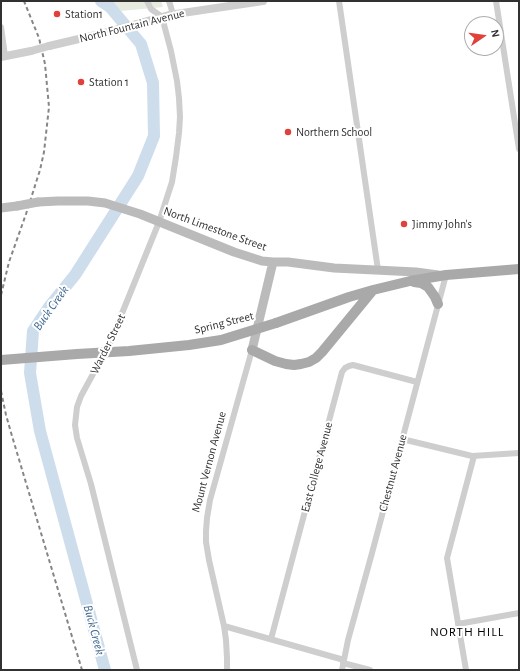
<!DOCTYPE html>
<style>
body{margin:0}
#map{position:relative;width:520px;height:671px;overflow:hidden;background:#fff;font-family:"Alegreya Sans",sans-serif}
canvas{display:block}
.frame{position:absolute;inset:0;border:2px solid #313131;pointer-events:none}
.north{position:absolute;left:464px;top:16px;width:40px;height:40px;box-sizing:border-box;background:#fff;border:1px solid #adadad;border-radius:50%;rotate:77deg;font-size:11px;font-weight:700;line-height:16px;text-align:center;color:#313131}
.north::after{content:'';display:block;margin:auto;width:14px;height:18px;background:#e0413b;clip-path:polygon(50% 0,100% 100%,50% 72%,0 100%)}
</style>
<div id="map">
<canvas width="520" height="671"></canvas>
<div class="frame"></div>
<div class="north">N</div>
</div>
<script>
const g = document.querySelector('canvas').getContext('2d');
g.lineJoin = 'round';
function fill(path, color) { g.fillStyle = color; g.fill(path, 'evenodd'); }
const shape = rows => new Path2D(rows.map(r => 'M' + r).join(''));
function strokePath(path, color, width, dash) { g.strokeStyle = color; g.lineWidth = width; g.lineCap = dash ? 'butt' : 'round'; g.setLineDash(dash || []); g.stroke(path); }
function write(font, color, halo, rows, align = 'center') {
  g.font = font + ' "Alegreya Sans",sans-serif'; g.lineWidth = 4; g.setLineDash([]); g.textBaseline = 'middle'; g.strokeStyle = halo; g.fillStyle = color; for (const [text, x, y, turn = 0] of rows) {
    g.save(); g.translate(x, y); g.rotate((+turn || 0) * Math.PI / 180); g.textAlign = isNaN(turn) ? turn : align; if (halo) g.strokeText(text, 0, 0); g.fillText(text, 0, 0); g.restore();
  }
}
const green = shape([
 [110,1,161,1,163,7,121,11]
]);
const river = shape([
 [101,1,110,7,141,44,153,83,154,136,138,176,75,275,49,307,33,331,30,373,40,431,105,670]
]);
const minor = shape([
 [169,1,173,14],
 [339,1,378,270],
 [496,1,519,149],
 [1,27,5,56],
 [402,439,472,456,519,453],
 [458,624,519,613],
 [224,626,344,660],
 [271,639,342,372,345,368,349,366,353,365,417,382],
 [343,663,370,670],
 [137,670,91,484,77,438,75,425,77,407,81,396,110,343,159,222,172,182,176,157,179,133,180,117,179,98,177,81,171,51,162,17,151,9,147,1],
 [227,670,227,658,226,640,224,626,209,560,206,542,206,531,207,518,210,500,252,350],
 [342,670,348,640,372,553,446,275],
 [466,670,447,558,474,456]
]);
const tertiary = shape([
 [49,46,100,34,169,15,263,1],
 [1,57,31,51]
]);
const secondary = shape([
 [38,202,58,201,88,201,105,203,140,214,234,252,262,261,273,262,288,262,334,268,416,272,438,275],
 [1,208,17,206],
 [252,350,273,262]
]);
const primary = shape([
 [414,282,421,283,428,287,435,297,438,304],
 [276,323,349,297,373,290,410,281,446,275,519,269],
 [252,350,275,361,286,364,294,365,301,364,309,362,316,358,322,352,373,290]
]);
const rail = shape([
 [1,295,9,262,26,214,40,170,44,152,49,107,45,64,39,38,24,1],
 [1,391,6,415,12,436,82,670]
]);
const tertiaryBridge = shape([
 [31,51,49,46]
]);
const secondaryBridge = shape([
 [17,206,38,202]
]);
const primaryBridge = shape([
 [1,360,77,354,129,351,189,345,221,340,276,323]
]);
const markers = [
 [57,14,4,"#e0413b"],
 [81,82,4,"#e0413b"],
 [288,132,4,"#e0413b"],
 [404,224,4,"#e0413b"]
];
const poiNames = [
 ["Station1",65,14],
 ["Station 1",89,82],
 ["Northern School",296,132],
 ["Jimmy John's",412,224]
];
const streetNames = [
 ["North Fountain Avenue",132,26,-14],
 ["North Limestone Street",215,229,20],
 ["Spring Street",224,323,-14],
 ["Warder Street",108,344,-64],
 ["Mount Vernon Avenue",209,462,-75],
 ["East College Avenue",317,467,-75],
 ["Chestnut Avenue",393,473,-75]
];
const waterNames = [
 ["Buck Creek",51,308,-55],
 ["Buck Creek",94,630,75]
];
const neighbourhoodNames = [
 ["NORTH HILL",467,632]
];
fill(green, '#e6ede0');
strokePath(river, '#cdddec', 12);
strokePath(minor, '#cecece', 6);
strokePath(tertiary, '#cecece', 8);
strokePath(secondary, '#bbb', 9);
strokePath(primary, '#a9a9a9', 10);
strokePath(rail, '#868686', 2, [4, 3]);
strokePath(tertiaryBridge, '#cecece', 8);
strokePath(secondaryBridge, '#bbb', 9);
strokePath(primaryBridge, '#a9a9a9', 10);
for (const [x, y, r, color] of markers) { const dot = new Path2D(); dot.arc(x, y, r, 0, 2 * Math.PI); g.fillStyle = color; g.fill(dot); strokePath(dot, '#fff', 1.5); }
write('12px', '#313131', '#fff', poiNames, 'left');
write('12px', '#313131', '#fff', streetNames);
write('italic 13px', '#416992', '#fff', waterNames);
g.letterSpacing = '1px';
write('13px', '#000', '#fff', neighbourhoodNames);
g.letterSpacing = '0px';
</script>
